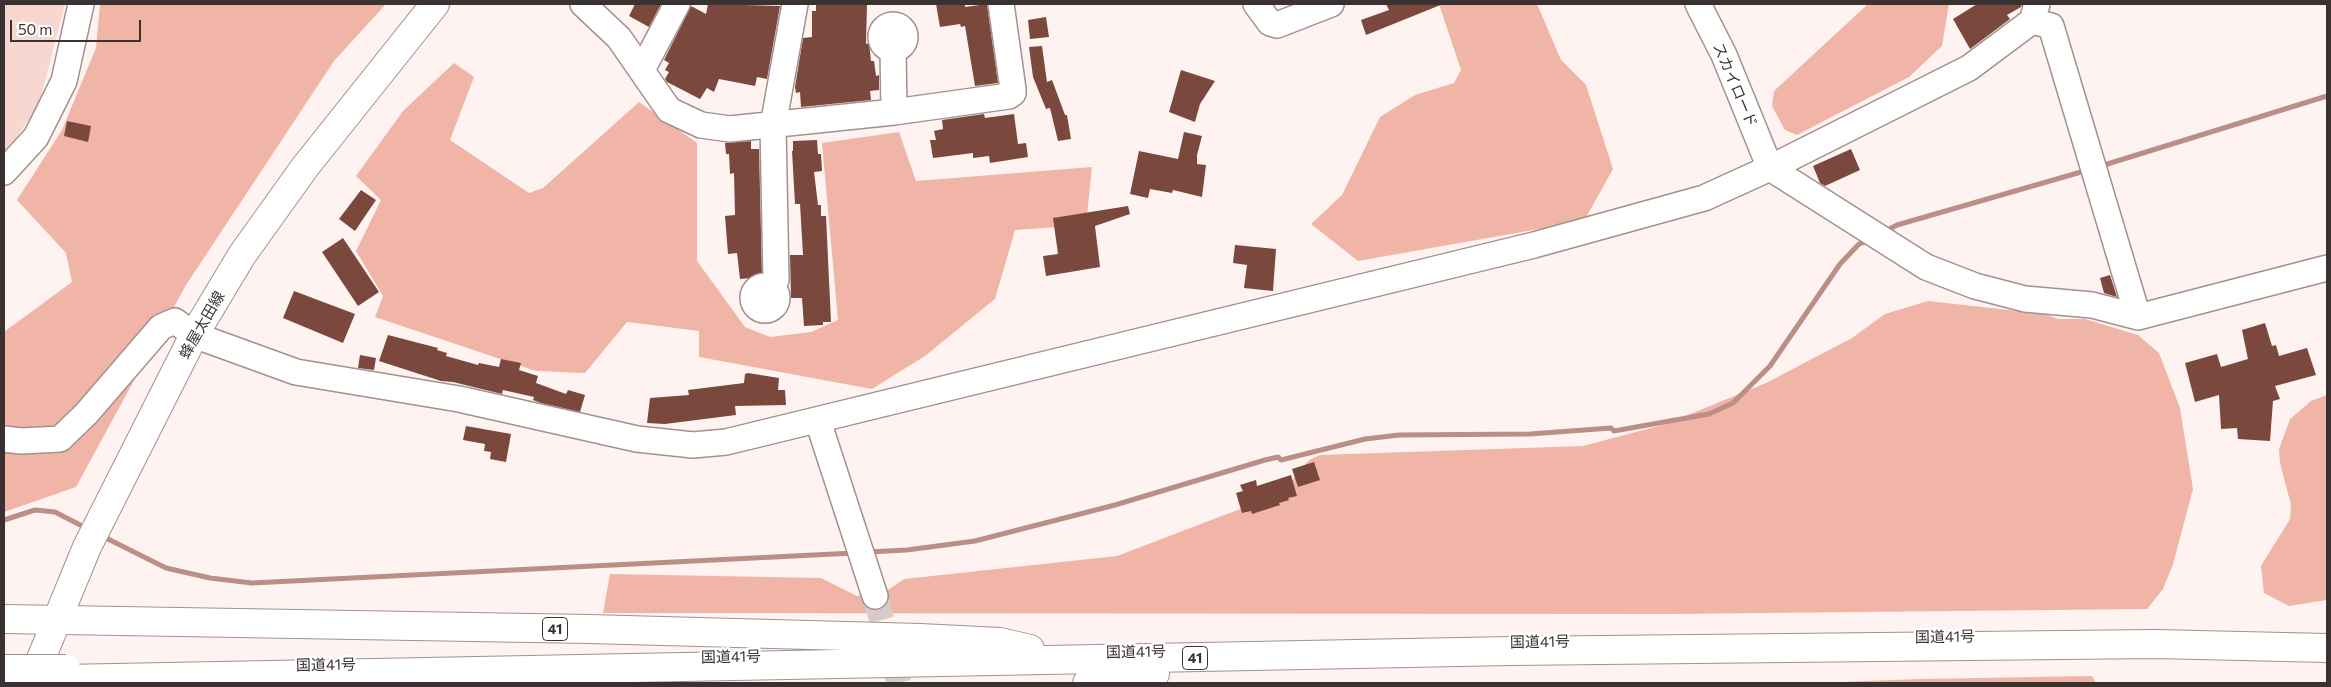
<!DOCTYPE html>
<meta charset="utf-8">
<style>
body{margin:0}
#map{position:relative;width:2331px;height:687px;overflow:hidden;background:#fef3f0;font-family:Commissioner,sans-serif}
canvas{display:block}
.frame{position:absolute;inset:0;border:5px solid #393230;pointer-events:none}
.scale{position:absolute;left:10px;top:20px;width:131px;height:22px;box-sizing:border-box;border:2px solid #393230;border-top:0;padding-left:6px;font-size:15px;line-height:18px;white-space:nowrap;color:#393230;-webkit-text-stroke:4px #fff;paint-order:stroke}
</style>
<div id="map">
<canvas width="2331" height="687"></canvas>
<div class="frame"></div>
<div class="scale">50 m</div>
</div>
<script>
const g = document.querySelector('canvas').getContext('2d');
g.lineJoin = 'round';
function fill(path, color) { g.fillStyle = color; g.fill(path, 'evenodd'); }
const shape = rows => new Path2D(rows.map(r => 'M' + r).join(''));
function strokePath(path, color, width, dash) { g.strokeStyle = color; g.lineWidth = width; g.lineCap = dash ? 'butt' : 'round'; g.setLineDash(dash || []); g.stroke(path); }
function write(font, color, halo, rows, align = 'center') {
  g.font = font + ' Commissioner,"Noto Sans JP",sans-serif'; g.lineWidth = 5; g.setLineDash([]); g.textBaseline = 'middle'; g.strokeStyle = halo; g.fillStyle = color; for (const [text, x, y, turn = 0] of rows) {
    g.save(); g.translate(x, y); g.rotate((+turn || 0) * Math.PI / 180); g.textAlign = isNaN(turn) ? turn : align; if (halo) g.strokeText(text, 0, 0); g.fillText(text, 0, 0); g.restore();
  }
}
const green = shape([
 [4,4,65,4,39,104,4,156]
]);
const forest = shape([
 [100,4,386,4,334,61,186,285,76,487,4,512,4,332,72,282,66,253,17,200,62,130,96,48],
 [1439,4,1537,4,1561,60,1586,85,1613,169,1584,221,1358,261,1311,224,1342,195,1380,117,1415,95,1454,83,1461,70],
 [1868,4,1949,4,1942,46,1909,77,1797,135,1785,130,1772,106,1774,91],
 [454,63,474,77,450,140,529,193,543,188,639,102,697,143,697,261,745,327,770,337,811,332,838,320,822,143,899,132,916,181,1092,167,1086,225,1015,230,995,299,925,356,872,389,699,357,699,331,627,322,585,373,536,371,375,317,383,296,356,251,381,200,356,176,403,111],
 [1928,301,2045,314,2058,319,2085,319,2138,335,2159,353,2180,408,2193,489,2173,564,2163,589,2147,609,1671,614,603,613,610,574,821,578,857,596,885,592,904,579,1117,556,1282,493,1309,460,1320,455,1583,446,1666,424,1766,383,1852,338,1885,314],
 [2327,395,2327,600,2289,606,2264,593,2261,566,2290,519,2291,505,2280,463,2279,449,2290,419,2311,401],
 [2092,676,2096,683,1814,683,1920,679]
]);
const stream = shape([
 [2101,166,2327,96],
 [1884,232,1897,225,2088,170],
 [4,520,35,510,55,512,88,529],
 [102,536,166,568,210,578,252,583,854,553],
 [868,552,907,550,975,541,1115,505,1265,460,1278,457,1281,460,1365,439,1399,435,1530,434,1611,428,1614,431,1709,414,1733,403,1770,366,1840,264,1859,244,1870,240]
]);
const building = shape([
 [635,4,661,4,649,27,629,16],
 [708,4,780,6,767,79,757,77,755,86,719,79,714,92,707,88,700,99,667,82,665,79,669,72,665,70,669,63,664,60,691,6,706,14],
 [816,4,867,4,866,44,869,43,871,61,874,61,876,76,879,75,879,90,870,91,871,100,801,107,800,92,796,93,795,87,803,38,812,37,812,11,816,11],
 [936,4,965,4,965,7,987,4,998,83,975,86,965,26,961,27,960,24,940,27],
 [1386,4,1443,4,1366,35,1361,20,1389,10],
 [1977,4,2022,4,2021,7,2007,15,2010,19,1970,49,1953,19],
 [1046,17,1049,37,1030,39,1028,20],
 [1042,46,1047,82,1052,80,1065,115,1067,115,1071,139,1058,141,1050,108,1046,109,1033,77,1029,47],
 [1181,70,1215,81,1200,104,1195,122,1169,112],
 [984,114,985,118,1014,114,1018,144,1026,143,1028,157,990,163,989,156,973,158,973,153,933,158,930,140,936,140,934,131,943,129,942,120],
 [67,121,91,126,88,142,64,136],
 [1184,132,1202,136,1197,155,1197,164,1206,165,1202,197,1173,190,1172,193,1150,189,1148,198,1130,194,1139,151,1178,159],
 [817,140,818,154,821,154,822,171,814,172,818,205,821,205,821,216,826,216,831,322,823,322,823,325,804,326,802,298,791,298,790,255,803,255,800,204,795,204,792,151,793,151,793,141],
 [751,141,751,149,759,149,762,277,740,279,737,253,728,254,725,216,735,215,734,173,730,174,729,154,726,154,725,143],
 [1851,149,1860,170,1825,186,1820,183,1813,166],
 [361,190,376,200,355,231,339,219],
 [1128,206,1130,214,1095,226,1100,267,1046,276,1043,256,1058,254,1053,218],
 [343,238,379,292,358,306,322,252],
 [1235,245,1276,249,1273,291,1244,288,1247,265,1233,263],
 [2110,275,2117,297,2104,293,2100,278],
 [294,291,355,314,343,343,283,318],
 [2265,323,2272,346,2276,345,2279,356,2307,348,2316,375,2275,386,2280,399,2273,401,2270,441,2238,439,2237,428,2221,429,2219,395,2195,402,2185,363,2217,354,2221,367,2248,359,2242,330],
 [388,335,438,348,437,350,447,353,446,356,478,365,479,363,499,367,501,359,521,363,519,370,538,376,536,383,566,394,568,390,585,395,580,412,541,403,533,400,534,397,503,390,502,394,453,382,441,381,379,361],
 [360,355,376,358,374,370,358,368],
 [748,373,779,378,778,390,785,390,786,405,735,406,736,415,665,424,647,423,650,398,689,395,688,390,744,383,745,374],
 [466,426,511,434,506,462,490,459,491,452,484,451,485,444,463,440],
 [1314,462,1320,480,1298,487,1292,469],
 [1291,475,1297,496,1288,498,1289,500,1279,503,1280,505,1252,514,1251,511,1242,513,1236,493,1243,491,1240,485,1256,480,1257,486]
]);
const minorTunnel = shape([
 [875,596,899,683]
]);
const minor = shape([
 [583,4,619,38,669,110,701,125,730,129,894,112,1009,96,1013,93,1013,89,1001,4],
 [1256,4,1270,23,1277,25,1331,4],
 [1698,4,1724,55,1770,168],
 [2032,21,2051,26,2138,317],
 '881 37a12 12 0 1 1 24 0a12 12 0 1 1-24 0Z',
 [893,49,894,112],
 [642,70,677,4],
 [1770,168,1926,267,1975,286,2025,299,2092,305,2138,317,2327,268],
 [4,172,36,137,64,81,81,4],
 '753 298a12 12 0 1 1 24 0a12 12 0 1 1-24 0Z',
 [772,288,776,280,773,126,795,4],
 [818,421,875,596],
 [4,439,21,441,60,439,86,414,161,327,175,321,194,335,296,372,459,399,637,439,693,445,726,442,1534,245,1704,198,1770,168,1969,68,2032,21,2037,4]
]);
const major = shape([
 [31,683,87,547,194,335,242,255,305,167,435,4]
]);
const highway = shape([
 [4,619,589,629,920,638,1000,642,1030,649],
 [63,679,1511,651,2155,644,2327,648],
 [1087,683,1155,674]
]);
const highwayBridge = shape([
 [4,669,66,669]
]);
const shields = [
 [555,629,25],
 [1195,658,25]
];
const shieldNames = [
 ["41",555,629],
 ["41",1195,658]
];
const streetNames = [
 ["スカイロード",1735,85,67],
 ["蜂屋太田線",202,325,-60],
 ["国道41号",1945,637,-1],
 ["国道41号",1540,642,-1],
 ["国道41号",1136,652,-1],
 ["国道41号",731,657,-1],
 ["国道41号",326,665,-1]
];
fill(green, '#f8d7d0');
fill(forest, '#f1b5a8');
strokePath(stream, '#bb8f85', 5);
fill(building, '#7b483d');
strokePath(minorTunnel, '#d7ccca', 25, [25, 12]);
strokePath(minor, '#a2918d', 28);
strokePath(major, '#a2918d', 30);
strokePath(highway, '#a2918d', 30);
strokePath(minor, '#fff', 25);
strokePath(major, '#fff', 28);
strokePath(highway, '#fff', 28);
strokePath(highwayBridge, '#a2918d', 30, []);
strokePath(highwayBridge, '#fff', 28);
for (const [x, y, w] of shields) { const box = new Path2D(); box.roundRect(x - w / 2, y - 11.5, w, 23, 4); g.fillStyle = '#fff'; g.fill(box); strokePath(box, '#393230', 1); }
write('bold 14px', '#393230', null, shieldNames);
write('15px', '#393230', '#fff', streetNames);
</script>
